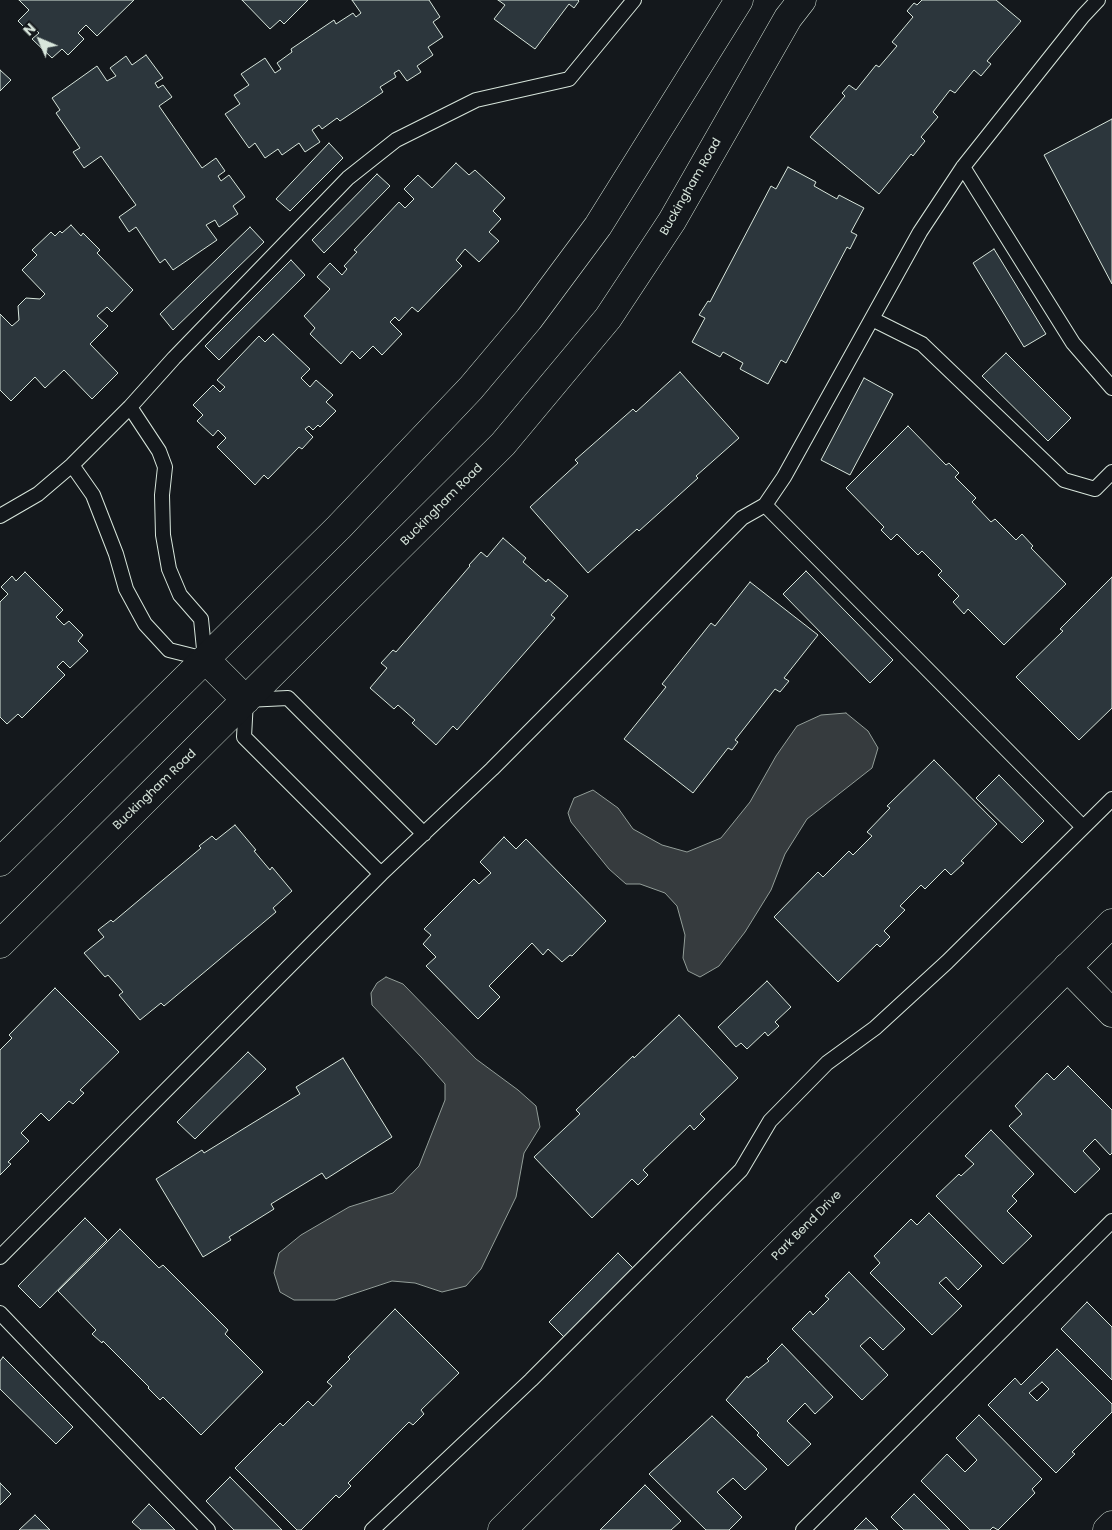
<!DOCTYPE html>
<style>
body{margin:0}
#map{position:relative;width:1112px;height:1530px;overflow:hidden;background:#14181c;font-family:Poppins,sans-serif}
canvas{display:block}
.north{position:absolute;left:15px;top:15px;width:50px;height:50px;-webkit-text-stroke:4px #14181c;paint-order:stroke;rotate:315deg;font-size:14px;font-weight:700;line-height:20px;text-align:center;color:#d8e6dc}
.north::after{content:'';display:block;margin:auto;width:18px;height:22px;background:#d8e6dc;clip-path:polygon(50% 0,100% 100%,50% 72%,0 100%)}
</style>
<div id="map">
<canvas width="1112" height="1530"></canvas>
<div class="north">N</div>
</div>
<script>
const g = document.querySelector('canvas').getContext('2d');
g.lineJoin = 'round';
function fill(path, color) { g.fillStyle = color; g.fill(path, 'evenodd'); }
const shape = rows => new Path2D(rows.map(r => 'M' + r).join(''));
function strokePath(path, color, width, dash) { g.strokeStyle = color; g.lineWidth = width; g.lineCap = dash ? 'butt' : 'round'; g.setLineDash(dash || []); g.stroke(path); }
function write(font, color, halo, rows, align = 'center') {
  g.font = font + ' Poppins,sans-serif'; g.lineWidth = 4; g.setLineDash([]); g.textBaseline = 'middle'; g.strokeStyle = halo; g.fillStyle = color; for (const [text, x, y, turn = 0] of rows) {
    g.save(); g.translate(x, y); g.rotate((+turn || 0) * Math.PI / 180); g.textAlign = isNaN(turn) ? turn : align; if (halo) g.strokeText(text, 0, 0); g.fillText(text, 0, 0); g.restore();
  }
}
const water = shape([
 [846,713,868,731,878,748,872,768,807,819,785,854,771,890,745,932,719,966,700,977,688,971,683,958,685,935,677,906,665,893,640,884,626,884,609,869,571,822,568,813,574,798,593,790,618,808,633,829,662,845,687,852,721,838,750,802,776,756,797,726,821,715,846,713],
 [386,977,403,984,476,1059,518,1090,536,1106,540,1127,524,1153,516,1197,481,1269,466,1286,442,1292,415,1283,392,1281,335,1300,294,1300,280,1292,274,1273,279,1253,301,1235,349,1207,393,1193,419,1166,445,1100,445,1084,422,1058,372,1005,371,993,377,983,386,977]
]);
const building = shape([
 [19,0,134,0,97,36,86,25,78,33,84,39,68,55,62,49,52,58,32,39,39,33,35,29,30,33,18,21,29,10,19,0],
 [242,0,308,0,284,24,280,20,270,29,242,0],
 [352,0,429,0,440,17,433,22,443,37,428,47,433,55,417,66,421,72,407,81,399,70,394,73,396,77,380,87,383,92,340,121,337,118,322,129,319,125,312,130,320,142,305,152,299,143,282,155,278,149,265,158,255,143,249,148,225,114,240,104,234,95,249,85,241,74,265,58,275,73,281,69,277,63,292,52,291,49,334,20,336,24,353,13,356,17,361,13,352,0],
 [498,0,578,0,579,1,574,8,569,4,535,49,494,19,505,5,498,0],
 [922,0,996,0,1021,21,987,61,991,64,981,76,974,70,955,93,950,90,933,112,938,117,921,137,925,141,913,156,911,154,879,194,810,137,845,96,842,93,849,85,856,90,876,65,879,67,897,46,892,42,913,17,907,11,914,3,917,5,922,0],
 [146,55,163,78,155,83,158,88,163,85,172,97,159,106,202,168,216,158,225,171,218,176,221,181,229,175,245,197,233,206,238,214,219,227,215,220,206,225,217,240,173,270,165,259,160,263,136,227,129,232,119,217,136,205,101,156,84,168,73,152,80,148,56,113,60,110,52,98,97,66,107,81,116,76,110,68,126,56,132,65,146,55],
 [0,70,11,80,0,91,0,70],
 [1112,119,1112,284,1044,155,1112,119],
 [329,143,343,158,290,211,276,199,329,143],
 [456,163,469,175,475,170,505,198,493,211,501,219,489,232,499,241,479,262,465,249,456,260,462,266,418,312,412,307,399,321,395,317,390,322,402,334,382,355,373,346,360,359,352,351,341,364,310,334,315,328,304,316,330,289,317,277,330,263,342,275,347,269,344,266,357,252,354,250,399,202,405,208,414,199,404,189,418,175,432,188,456,163],
 [788,167,816,182,814,186,837,199,839,195,864,208,851,232,857,235,850,249,847,247,786,363,781,360,768,384,740,369,743,363,723,352,720,357,692,342,705,318,699,315,708,301,710,302,771,186,776,189,788,167],
 [377,174,390,186,324,253,312,240,377,174],
 [71,225,81,236,83,233,100,250,97,253,133,290,112,312,107,307,97,316,108,326,90,344,118,373,92,399,64,370,45,388,35,377,11,401,0,390,0,314,12,326,19,320,18,306,26,298,40,299,45,294,22,270,37,255,32,250,51,232,55,236,60,231,62,233,71,225],
 [250,227,264,242,173,330,160,314,250,227],
 [994,249,1046,334,1024,347,973,263,994,249],
 [291,260,305,275,219,360,205,346,291,260],
 [273,334,310,369,301,378,310,387,316,380,333,395,326,402,336,411,320,427,318,425,313,430,309,426,305,429,313,437,302,449,299,447,268,479,264,475,255,485,217,447,226,438,218,430,213,436,197,421,203,415,193,405,213,385,220,392,225,387,217,380,259,336,265,342,273,334],
 [1006,353,1071,418,1048,441,982,376,1006,353],
 [680,372,739,438,696,476,698,478,639,531,637,529,588,573,530,507,578,463,575,460,633,409,636,412,680,372],
 [864,378,893,394,850,475,821,460,864,378],
 [908,426,946,465,949,463,959,473,955,477,976,498,972,502,991,522,995,519,1016,540,1022,534,1033,546,1031,548,1066,584,1004,645,968,609,964,614,953,602,959,596,938,575,942,571,922,551,918,555,897,534,891,540,881,530,884,527,846,488,908,426],
 [503,538,526,558,523,562,546,582,548,579,568,596,551,615,555,618,457,730,453,726,436,745,412,723,415,720,398,705,394,709,370,688,387,668,381,663,393,650,396,652,470,566,469,565,481,552,487,557,503,538],
 [806,571,893,660,870,683,783,594,806,571],
 [25,572,63,610,56,617,64,625,69,621,83,635,78,641,88,651,70,668,63,661,57,667,65,675,22,718,18,714,7,724,0,717,0,602,8,594,1,587,12,576,16,581,25,572],
 [1112,577,1112,708,1079,740,1016,677,1063,631,1060,629,1112,577],
 [750,582,818,635,784,678,789,681,780,692,775,689,735,740,738,742,732,750,728,748,693,793,624,739,666,687,662,684,711,623,715,626,750,582],
 [934,760,997,824,961,861,964,863,951,875,945,869,925,889,921,885,900,906,905,910,884,931,890,937,880,947,877,944,838,982,774,917,818,872,823,877,849,851,853,855,872,836,867,832,890,808,887,806,934,760],
 [999,775,1044,821,1022,843,976,798,999,775],
 [235,825,256,850,254,851,270,870,272,867,292,891,273,908,276,912,164,1006,161,1003,140,1020,119,995,123,992,108,975,105,977,84,953,104,937,98,930,111,920,113,922,201,848,199,846,212,836,216,840,235,825],
 [504,837,516,849,526,839,606,921,572,956,570,955,562,962,548,949,543,955,532,943,489,986,500,997,478,1019,426,966,436,957,423,944,431,935,424,929,474,879,479,884,491,873,480,862,504,837],
 [767,981,791,1007,775,1022,779,1026,768,1036,765,1032,747,1049,741,1043,736,1047,718,1027,767,981],
 [55,988,119,1052,80,1090,84,1093,73,1104,69,1101,49,1121,41,1113,21,1133,29,1141,8,1162,11,1164,0,1175,0,1050,12,1038,9,1035,55,988],
 [679,1015,738,1078,700,1114,705,1119,694,1130,690,1125,643,1170,648,1175,638,1185,632,1179,592,1218,534,1157,580,1114,576,1110,633,1056,634,1058,679,1015],
 [248,1052,266,1069,195,1139,177,1122,248,1052],
 [343,1058,392,1137,326,1179,322,1173,271,1204,274,1209,229,1237,231,1240,203,1257,156,1179,202,1150,204,1153,300,1094,296,1087,343,1058],
 [1068,1066,1112,1110,1112,1153,1110,1155,1095,1139,1083,1151,1100,1169,1075,1193,1009,1126,1022,1114,1015,1106,1047,1073,1054,1080,1068,1066],
 [991,1130,1034,1174,1012,1196,1017,1201,1007,1211,1032,1236,1003,1264,936,1196,959,1174,961,1176,974,1164,965,1156,991,1130],
 [929,1213,982,1266,958,1290,946,1277,939,1283,962,1306,932,1335,870,1273,880,1263,874,1256,911,1219,917,1225,929,1213],
 [85,1218,107,1240,40,1308,18,1286,85,1218],
 [120,1229,159,1268,163,1265,228,1330,225,1334,263,1372,201,1435,163,1397,160,1400,148,1388,149,1387,103,1341,102,1343,92,1334,96,1330,58,1291,120,1229],
 [618,1253,635,1270,566,1339,549,1322,618,1253],
 [849,1272,905,1329,883,1350,870,1337,860,1346,888,1375,862,1400,792,1329,810,1311,813,1315,829,1299,825,1296,849,1272],
 [1087,1302,1112,1327,1112,1380,1061,1329,1087,1302],
 [395,1309,459,1373,421,1410,424,1414,413,1425,409,1422,348,1483,351,1486,339,1498,336,1495,301,1530,297,1530,235,1468,280,1423,283,1426,308,1401,313,1406,332,1386,327,1382,350,1359,348,1357,395,1309],
 [782,1344,833,1397,815,1414,805,1403,787,1421,811,1444,788,1466,757,1435,759,1433,726,1400,747,1376,748,1378,769,1361,767,1359,782,1344],
 [1057,1349,1112,1404,1112,1412,1072,1452,1075,1454,1056,1473,988,1405,1015,1378,1021,1385,1057,1349],
 [1042,1382,1049,1389,1037,1401,1029,1393,1042,1382],
 [3,1357,73,1427,56,1444,0,1389,0,1361,3,1357],
 [979,1415,1042,1479,1032,1489,1035,1493,998,1530,993,1527,990,1530,970,1530,921,1481,947,1454,965,1472,977,1460,956,1438,979,1415],
 [712,1416,767,1469,745,1490,733,1478,717,1492,742,1517,729,1530,706,1530,649,1474,712,1416],
 [230,1477,282,1530,234,1530,206,1501,230,1477],
 [0,1483,11,1494,0,1505,0,1483],
 [645,1485,681,1521,671,1530,600,1530,645,1485],
 [914,1494,950,1530,904,1530,891,1517,914,1494],
 [149,1504,175,1530,141,1530,132,1522,149,1504],
 [35,1515,50,1530,19,1530,35,1515],
 [866,1518,878,1530,854,1530,866,1518]
]);
const service = shape([
 [963,167,1073,343,1112,388],
 [872,319,922,344,1064,480,1095,489,1112,472],
 [72,465,93,495,116,554,126,589,145,624,169,650,205,659,201,619,180,595,169,569,163,535,162,495,165,467,159,451,130,407],
 [765,505,1083,827],
 [0,516,38,494,72,465,130,407,174,358,348,178,396,140,476,100,569,79,634,0],
 [381,874,244,737,246,700,288,698,424,834],
 [0,1257,381,874,492,769,742,518,765,505,784,477,920,232,963,167,1083,16,1098,0],
 [0,1313,208,1530],
 [372,1530,531,1380,741,1170,770,1121,827,1063,875,1028,947,962,1112,799],
 [803,1530,1112,1221]
]);
const minor = shape([
 [1067,967,1112,1013],
 [502,1530,1112,923],
 [1107,1530,1112,1525]
]);
const tertiary = shape([
 [205,659,246,700],
 [0,862,339,527,471,388,529,319,598,226,739,0],
 [0,944,503,444,608,318,672,221,788,18,802,0]
]);
const streetNames = [
 ["Buckingham Road",691,187,-60],
 ["Buckingham Road",442,505,-45],
 ["Buckingham Road",155,790,-44],
 ["Park Bend Drive",807,1226,-45]
];
fill(water, '#363b3e');
strokePath(water, '#939e99', 1);
fill(building, '#2c363c');
strokePath(building, '#d8e6dc', 1);
strokePath(service, '#d8e6dc', 16);
strokePath(minor, '#d8e6dc', 29);
strokePath(tertiary, '#d8e6dc', 29);
strokePath(service, '#14181c', 14);
strokePath(minor, '#14181c', 28);
strokePath(tertiary, '#14181c', 28);
write('12px', '#d8e6dc', '#14181c', streetNames);
</script>
